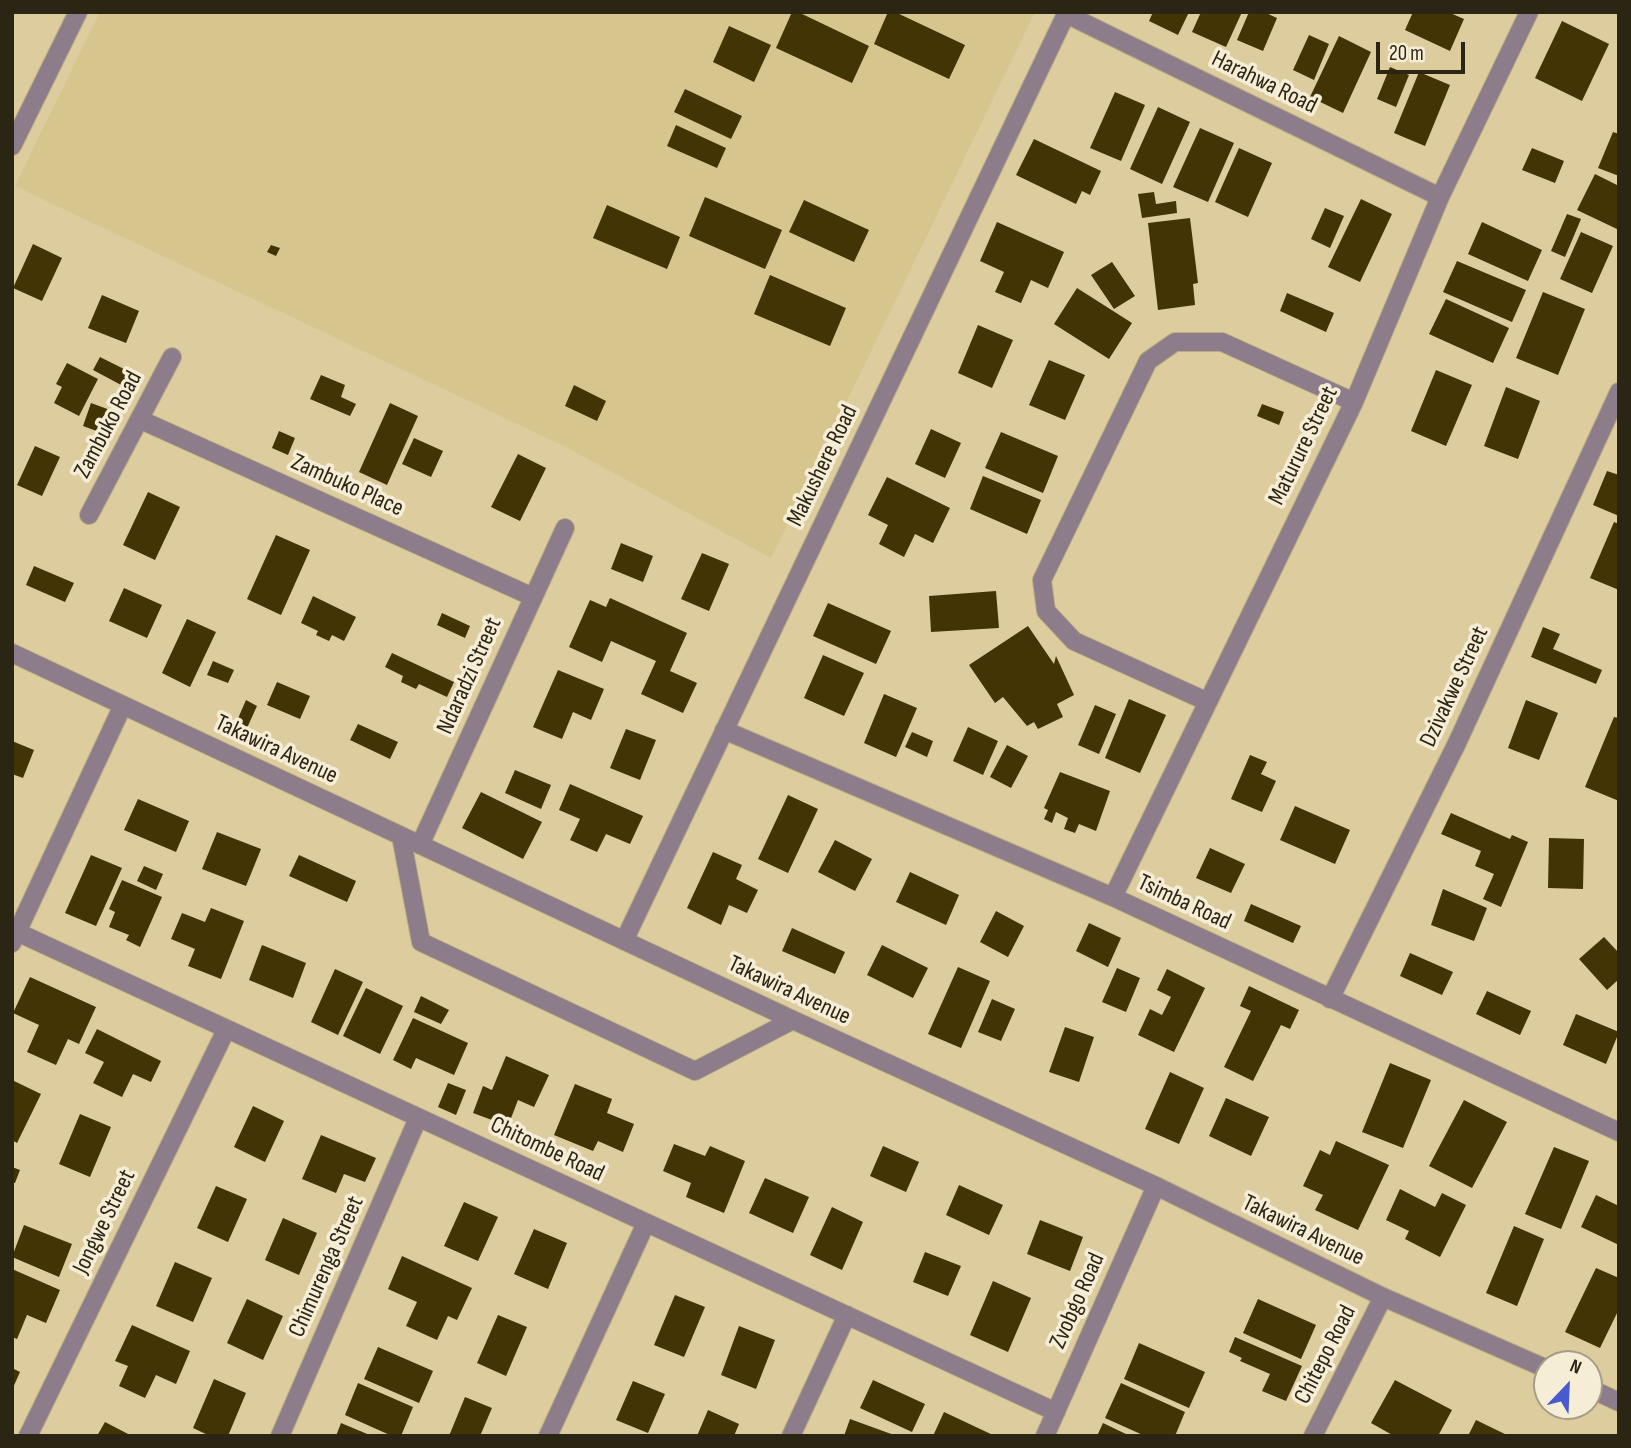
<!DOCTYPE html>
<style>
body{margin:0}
#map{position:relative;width:1631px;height:1448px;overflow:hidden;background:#dccc9e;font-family:"Sofia Sans Condensed",sans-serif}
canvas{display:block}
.frame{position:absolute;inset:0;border:14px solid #2b2513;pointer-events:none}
.north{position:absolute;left:1533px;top:1350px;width:70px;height:70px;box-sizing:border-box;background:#f5edd6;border:2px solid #a49d88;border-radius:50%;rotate:23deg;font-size:19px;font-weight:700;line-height:28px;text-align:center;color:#2b2513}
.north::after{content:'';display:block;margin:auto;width:24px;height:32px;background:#475ace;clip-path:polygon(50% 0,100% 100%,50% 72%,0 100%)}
.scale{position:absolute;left:1376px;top:42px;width:89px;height:32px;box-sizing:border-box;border:4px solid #2b2513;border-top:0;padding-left:9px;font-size:21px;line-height:24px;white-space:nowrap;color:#2b2513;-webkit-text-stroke:5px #f5edd6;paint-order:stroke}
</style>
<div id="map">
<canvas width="1631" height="1448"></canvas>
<div class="frame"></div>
<div class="north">N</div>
<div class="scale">20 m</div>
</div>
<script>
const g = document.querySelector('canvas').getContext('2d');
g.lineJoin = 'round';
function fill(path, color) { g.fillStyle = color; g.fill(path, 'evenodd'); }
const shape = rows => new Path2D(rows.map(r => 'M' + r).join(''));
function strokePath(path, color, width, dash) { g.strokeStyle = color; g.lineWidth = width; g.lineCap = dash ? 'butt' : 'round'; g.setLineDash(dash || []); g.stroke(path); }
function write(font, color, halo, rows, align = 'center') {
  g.font = font + ' "Sofia Sans Condensed",sans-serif'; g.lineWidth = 7; g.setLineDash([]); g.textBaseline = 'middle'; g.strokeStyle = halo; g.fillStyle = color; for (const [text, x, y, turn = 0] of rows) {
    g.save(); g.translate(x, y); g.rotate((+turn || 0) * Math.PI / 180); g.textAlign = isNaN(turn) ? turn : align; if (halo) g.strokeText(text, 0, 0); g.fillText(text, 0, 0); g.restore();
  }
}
const built = shape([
 [100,12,1035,12,771,558,564,446,15,186]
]);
const building = shape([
 [792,12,798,12,869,46,852,83,776,48],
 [888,12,895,12,965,45,949,79,874,44],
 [1153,12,1189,12,1178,35,1149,21],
 [1201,12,1242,12,1226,47,1192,32],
 [1249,12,1264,12,1277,18,1263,51,1237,40],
 [1413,12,1448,12,1464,19,1450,51,1405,30],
 [1562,21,1609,44,1582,101,1535,78],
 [729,26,771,45,754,82,713,62],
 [1309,35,1329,44,1314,80,1293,70],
 [1339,36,1371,52,1343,113,1310,97],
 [1390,67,1409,75,1396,107,1377,99],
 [1419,72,1450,85,1425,146,1394,133],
 [685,89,742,116,731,139,674,112],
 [1115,92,1145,105,1121,161,1090,148],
 [1158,107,1190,122,1162,184,1130,169],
 [676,125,726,148,717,168,667,146],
 [1200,128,1234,143,1208,202,1173,187],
 [1613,132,1619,134,1619,176,1598,168],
 [1034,139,1101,171,1090,195,1082,191,1076,204,1016,175],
 [1239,148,1272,163,1248,217,1215,202],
 [1532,148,1564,161,1555,183,1522,170],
 [1595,174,1619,186,1619,230,1577,210],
 [1154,192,1156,204,1176,201,1177,213,1142,218,1138,194],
 [705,197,782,230,765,269,689,236],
 [1361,199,1392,214,1360,282,1328,267],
 [804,200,869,230,854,262,789,232],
 [607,205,680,237,667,269,593,238],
 [1325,208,1344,216,1330,248,1311,239],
 [1567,214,1581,219,1565,257,1551,251],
 [1190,218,1198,283,1193,284,1195,305,1158,310,1148,223],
 [997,222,1064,252,1048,288,1031,280,1021,303,995,292,1004,272,980,261],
 [1482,222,1542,250,1528,281,1468,254],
 [1581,232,1613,246,1592,293,1560,279],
 [33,244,62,258,42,301,13,288],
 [271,245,280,248,276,256,267,252],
 [1457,261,1526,290,1512,322,1443,292],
 [1112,262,1135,296,1114,309,1091,275],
 [770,275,846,308,830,346,754,314],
 [1077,288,1132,323,1109,359,1054,324],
 [1543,292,1585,309,1558,375,1516,358],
 [1287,293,1334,313,1326,332,1280,311],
 [102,295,139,311,126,343,88,328],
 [1446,299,1509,328,1493,363,1429,334],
 [978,325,1013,340,992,388,958,373],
 [100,357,130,372,123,386,93,370],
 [1049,360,1085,375,1065,420,1029,405],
 [67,363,98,379,79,416,54,403,62,387,56,384],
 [1436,370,1472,385,1446,446,1411,431],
 [321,375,345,385,341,397,356,404,350,416,310,399],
 [574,385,606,401,597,421,565,406],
 [1506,387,1540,401,1518,459,1484,446],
 [91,403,110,410,102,433,83,426],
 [390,403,418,416,387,485,359,472],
 [1262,404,1284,412,1279,425,1257,416],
 [931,429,961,443,945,478,915,464],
 [279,431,295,438,288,455,272,448],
 [1001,432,1058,456,1043,493,985,468],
 [414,438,443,451,431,477,402,464],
 [35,446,60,457,42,496,17,485],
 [518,454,546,468,520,521,491,507],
 [1607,471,1619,475,1619,516,1593,505],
 [983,476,1041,500,1027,534,970,509],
 [887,477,950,508,933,543,915,534,904,557,879,544,888,525,868,515],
 [148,492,180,507,155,560,123,545],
 [1614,522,1619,524,1619,590,1590,578],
 [276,535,310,550,281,615,247,599],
 [621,543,653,556,643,582,611,569],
 [702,553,729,564,709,611,681,599],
 [34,566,74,583,65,602,26,585],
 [124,588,162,605,147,638,109,621],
 [996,591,999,628,931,632,929,596],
 [313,596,356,617,344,641,332,635,329,641,316,635,318,631,301,623],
 [610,598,687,633,670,671,697,683,683,713,641,694,656,661,611,641,602,662,569,647,590,600,606,607],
 [828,603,891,631,876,664,813,636],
 [442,613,470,626,465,638,437,625],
 [187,619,216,632,190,687,162,673],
 [1028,626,1054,664,1056,656,1074,695,1057,704,1063,717,1038,729,1034,722,1027,726,1003,697,995,703,969,665],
 [1543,627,1560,634,1553,649,1602,670,1596,684,1531,657],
 [392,653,454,682,447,697,419,684,416,689,401,682,403,676,385,667],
 [823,655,864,673,844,716,804,698],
 [213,661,234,670,228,683,207,675],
 [558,670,604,689,591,720,573,712,562,739,533,727],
 [277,682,310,696,300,719,267,705],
 [884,694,917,708,896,757,864,743],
 [1129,699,1166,715,1140,773,1105,758],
 [246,700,257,706,247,728,236,723],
 [1526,700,1558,713,1539,760,1508,748],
 [1095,705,1116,714,1099,754,1078,745],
 [1614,717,1619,718,1619,801,1585,787],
 [358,724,398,742,390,759,350,740],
 [968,727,998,741,983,775,953,761],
 [626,729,656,740,640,780,610,768],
 [912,732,933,741,927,757,905,747],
 [12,741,34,750,23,778,12,774],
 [1007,745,1028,756,1011,788,990,777],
 [1250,755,1267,762,1261,774,1276,781,1262,812,1231,799],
 [515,770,551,785,541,809,505,793],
 [1060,772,1110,791,1096,831,1079,824,1075,833,1064,829,1068,818,1056,812,1052,823,1044,819,1048,810,1044,808],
 [570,784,643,816,630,844,606,834,597,852,570,840,580,819,559,810],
 [481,792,542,822,523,859,462,828],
 [788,795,818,809,788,873,758,859],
 [138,799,189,821,176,852,124,830],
 [1295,806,1350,830,1335,864,1280,840],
 [1451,813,1510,839,1512,835,1528,842,1501,907,1483,899,1494,874,1475,866,1481,851,1441,834],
 [217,832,261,849,246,886,202,869],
 [1549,838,1584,839,1583,889,1548,888],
 [835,840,872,859,855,891,818,872],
 [1210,848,1245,864,1231,893,1196,878],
 [713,852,742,865,736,879,758,890,747,913,729,905,721,925,687,908],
 [91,855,122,868,96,926,65,913],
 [299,855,356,881,347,902,289,876],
 [144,866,163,874,156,890,137,881],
 [910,872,959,895,946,925,896,902],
 [122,880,162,897,140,947,126,940,129,935,109,927,115,912,109,909],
 [1443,889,1487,908,1474,941,1431,925],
 [1251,904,1301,926,1293,943,1244,921],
 [211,908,244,921,221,979,188,966,195,949,171,939,182,913,205,922],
 [996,911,1024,926,1008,957,980,942],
 [1089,923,1121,938,1108,967,1076,951],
 [792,928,845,952,835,974,782,951],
 [1604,937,1619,953,1619,979,1607,990,1579,959],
 [262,945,306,963,293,998,249,980],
 [882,945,928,968,913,998,867,975],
 [1410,953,1453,972,1442,995,1400,976],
 [958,967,990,981,961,1048,928,1034],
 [1117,968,1140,978,1126,1012,1102,1002],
 [335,969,363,982,338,1035,311,1022],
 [1167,969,1205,988,1174,1052,1138,1035,1150,1009,1162,1015,1171,997,1157,990],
 [30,977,96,1007,79,1044,68,1039,56,1065,27,1052,39,1025,13,1013],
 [1249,986,1299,1010,1290,1029,1281,1025,1253,1081,1224,1067,1251,1011,1240,1006],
 [366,988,403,1006,380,1054,343,1036],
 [1487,991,1531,1011,1520,1035,1476,1014],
 [421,996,449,1010,441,1024,414,1012],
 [992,999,1015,1009,1001,1041,978,1032],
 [1576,1014,1619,1032,1606,1064,1563,1045],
 [413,1018,468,1043,454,1075,416,1058,411,1069,393,1060],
 [1065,1027,1094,1037,1079,1082,1049,1072],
 [97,1029,161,1061,151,1082,133,1074,122,1097,93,1083,104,1062,85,1053],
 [506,1056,549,1075,534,1107,518,1100,508,1126,473,1113,483,1086,492,1090],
 [1390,1063,1431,1080,1403,1148,1362,1132],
 [1170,1072,1204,1088,1179,1144,1145,1129],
 [12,1080,41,1094,17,1143,12,1140],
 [448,1083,466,1090,456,1115,438,1107],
 [575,1084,612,1099,607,1113,634,1124,623,1152,598,1141,593,1151,554,1135],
 [1226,1098,1269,1117,1251,1156,1209,1136],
 [1464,1100,1507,1122,1472,1188,1429,1166],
 [253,1106,284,1121,265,1162,234,1147],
 [80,1114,111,1127,90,1177,59,1164],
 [321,1135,376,1158,365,1182,344,1174,336,1193,302,1179],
 [1336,1141,1389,1165,1358,1230,1315,1210,1323,1195,1303,1186,1320,1150,1330,1155],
 [674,1144,705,1156,710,1146,745,1161,724,1213,686,1197,691,1183,663,1171],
 [883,1146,919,1162,906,1192,870,1176],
 [1554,1147,1589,1161,1561,1229,1525,1214],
 [12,1167,20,1170,15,1183,12,1183],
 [765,1178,809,1197,793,1233,749,1213],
 [959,1185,1003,1205,989,1235,946,1215],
 [216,1186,247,1199,228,1242,197,1228],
 [1400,1189,1435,1207,1442,1193,1466,1205,1440,1257,1405,1239,1409,1231,1386,1220],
 [1596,1195,1619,1206,1619,1245,1581,1227],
 [464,1202,498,1217,478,1261,444,1246],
 [832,1207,863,1222,842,1270,810,1255],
 [283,1218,317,1233,299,1275,265,1260],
 [1040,1220,1083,1237,1070,1271,1027,1254],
 [24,1225,72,1244,59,1277,12,1257],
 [1514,1226,1544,1239,1517,1306,1486,1293],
 [534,1229,567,1243,548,1289,514,1274],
 [925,1252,961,1266,948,1296,913,1282],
 [402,1256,472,1288,457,1320,448,1316,437,1340,406,1326,417,1302,388,1289],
 [175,1262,212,1278,193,1322,156,1306],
 [1596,1268,1619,1278,1619,1309,1600,1348,1565,1332],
 [12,1269,60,1290,46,1323,27,1315,17,1339,12,1337],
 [993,1281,1031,1298,1008,1352,970,1335],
 [675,1295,705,1307,684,1357,654,1345],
 [247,1299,283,1316,263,1360,227,1343],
 [1258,1299,1316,1325,1301,1359,1243,1333],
 [498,1315,527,1327,506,1376,477,1363],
 [132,1325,190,1351,176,1384,156,1375,145,1398,119,1386,128,1366,115,1361],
 [739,1326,775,1340,756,1389,721,1375],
 [1235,1337,1302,1366,1286,1401,1262,1391,1270,1374,1240,1361,1242,1358,1229,1352],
 [1139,1343,1205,1372,1189,1408,1124,1379],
 [378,1347,433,1371,419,1403,364,1379],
 [12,1368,20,1372,12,1390],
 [214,1379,246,1393,228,1436,210,1436,193,1428],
 [873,1380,925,1404,912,1432,860,1408],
 [1395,1380,1452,1410,1438,1436,1394,1436,1371,1423],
 [633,1381,665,1394,648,1433,616,1420],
 [358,1383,413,1407,401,1436,392,1436,345,1415],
 [1121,1383,1185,1412,1175,1436,1145,1436,1105,1418],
 [465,1397,492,1408,480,1436,449,1436],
 [708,1410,739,1424,734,1436,697,1436],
 [944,1412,995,1436,933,1436],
 [850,1419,894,1435,894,1436,844,1436],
 [1476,1420,1509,1436,1468,1436],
 [105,1422,132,1436,97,1436],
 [341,1423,372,1436,336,1436],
 [1103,1423,1130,1436,1097,1436]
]);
const minor = shape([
 [1066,14,1440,197],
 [12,146,78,12],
 [141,420,533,597],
 [89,515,172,357],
 [12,653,793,1020,1156,1186,1383,1297,1547,1369],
 [1208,702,1074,641,1046,611,1042,580,1148,361,1175,342,1222,342,1354,402],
 [724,730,1113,897,1619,1132],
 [401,836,421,942,695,1071,793,1020],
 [420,845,565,528],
 [1113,897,1354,402,1440,197,1529,12],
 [17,932,1056,1412],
 [624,941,1067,12],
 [12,943,123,705],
 [1330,999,1457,743,1619,392],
 [1589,1388,1619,1402],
 [28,1436,226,1030],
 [280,1436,418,1118],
 [548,1436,646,1223],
 [791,1436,847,1315],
 [1045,1436,1156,1186],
 [1313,1436,1383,1297]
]);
const streetNames = [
 ["Harahwa Road",1264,83,26],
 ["Zambuko Road",109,425,-62],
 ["Maturure Street",1304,446,-64],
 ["Makushere Road",823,466,-64],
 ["Zambuko Place",347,486,24],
 ["Ndaradzi Street",470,676,-66],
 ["Dzivakwe Street",1455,687,-65],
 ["Takawira Avenue",276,750,25],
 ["Tsimba Road",1184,903,25],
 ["Takawira Avenue",789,991,25],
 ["Chitombe Road",547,1150,25],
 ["Jongwe Street",105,1222,-64],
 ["Takawira Avenue",1303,1231,26],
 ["Chimurenga Street",327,1267,-66],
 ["Zvobgo Road",1078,1301,-66],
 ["Chitepo Road",1326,1355,-63]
];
fill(built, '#d7c58e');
fill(building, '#423405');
strokePath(minor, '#b9ab82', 20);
strokePath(minor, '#8d7c8a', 18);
write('24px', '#2b2513', '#f5edd6', streetNames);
</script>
